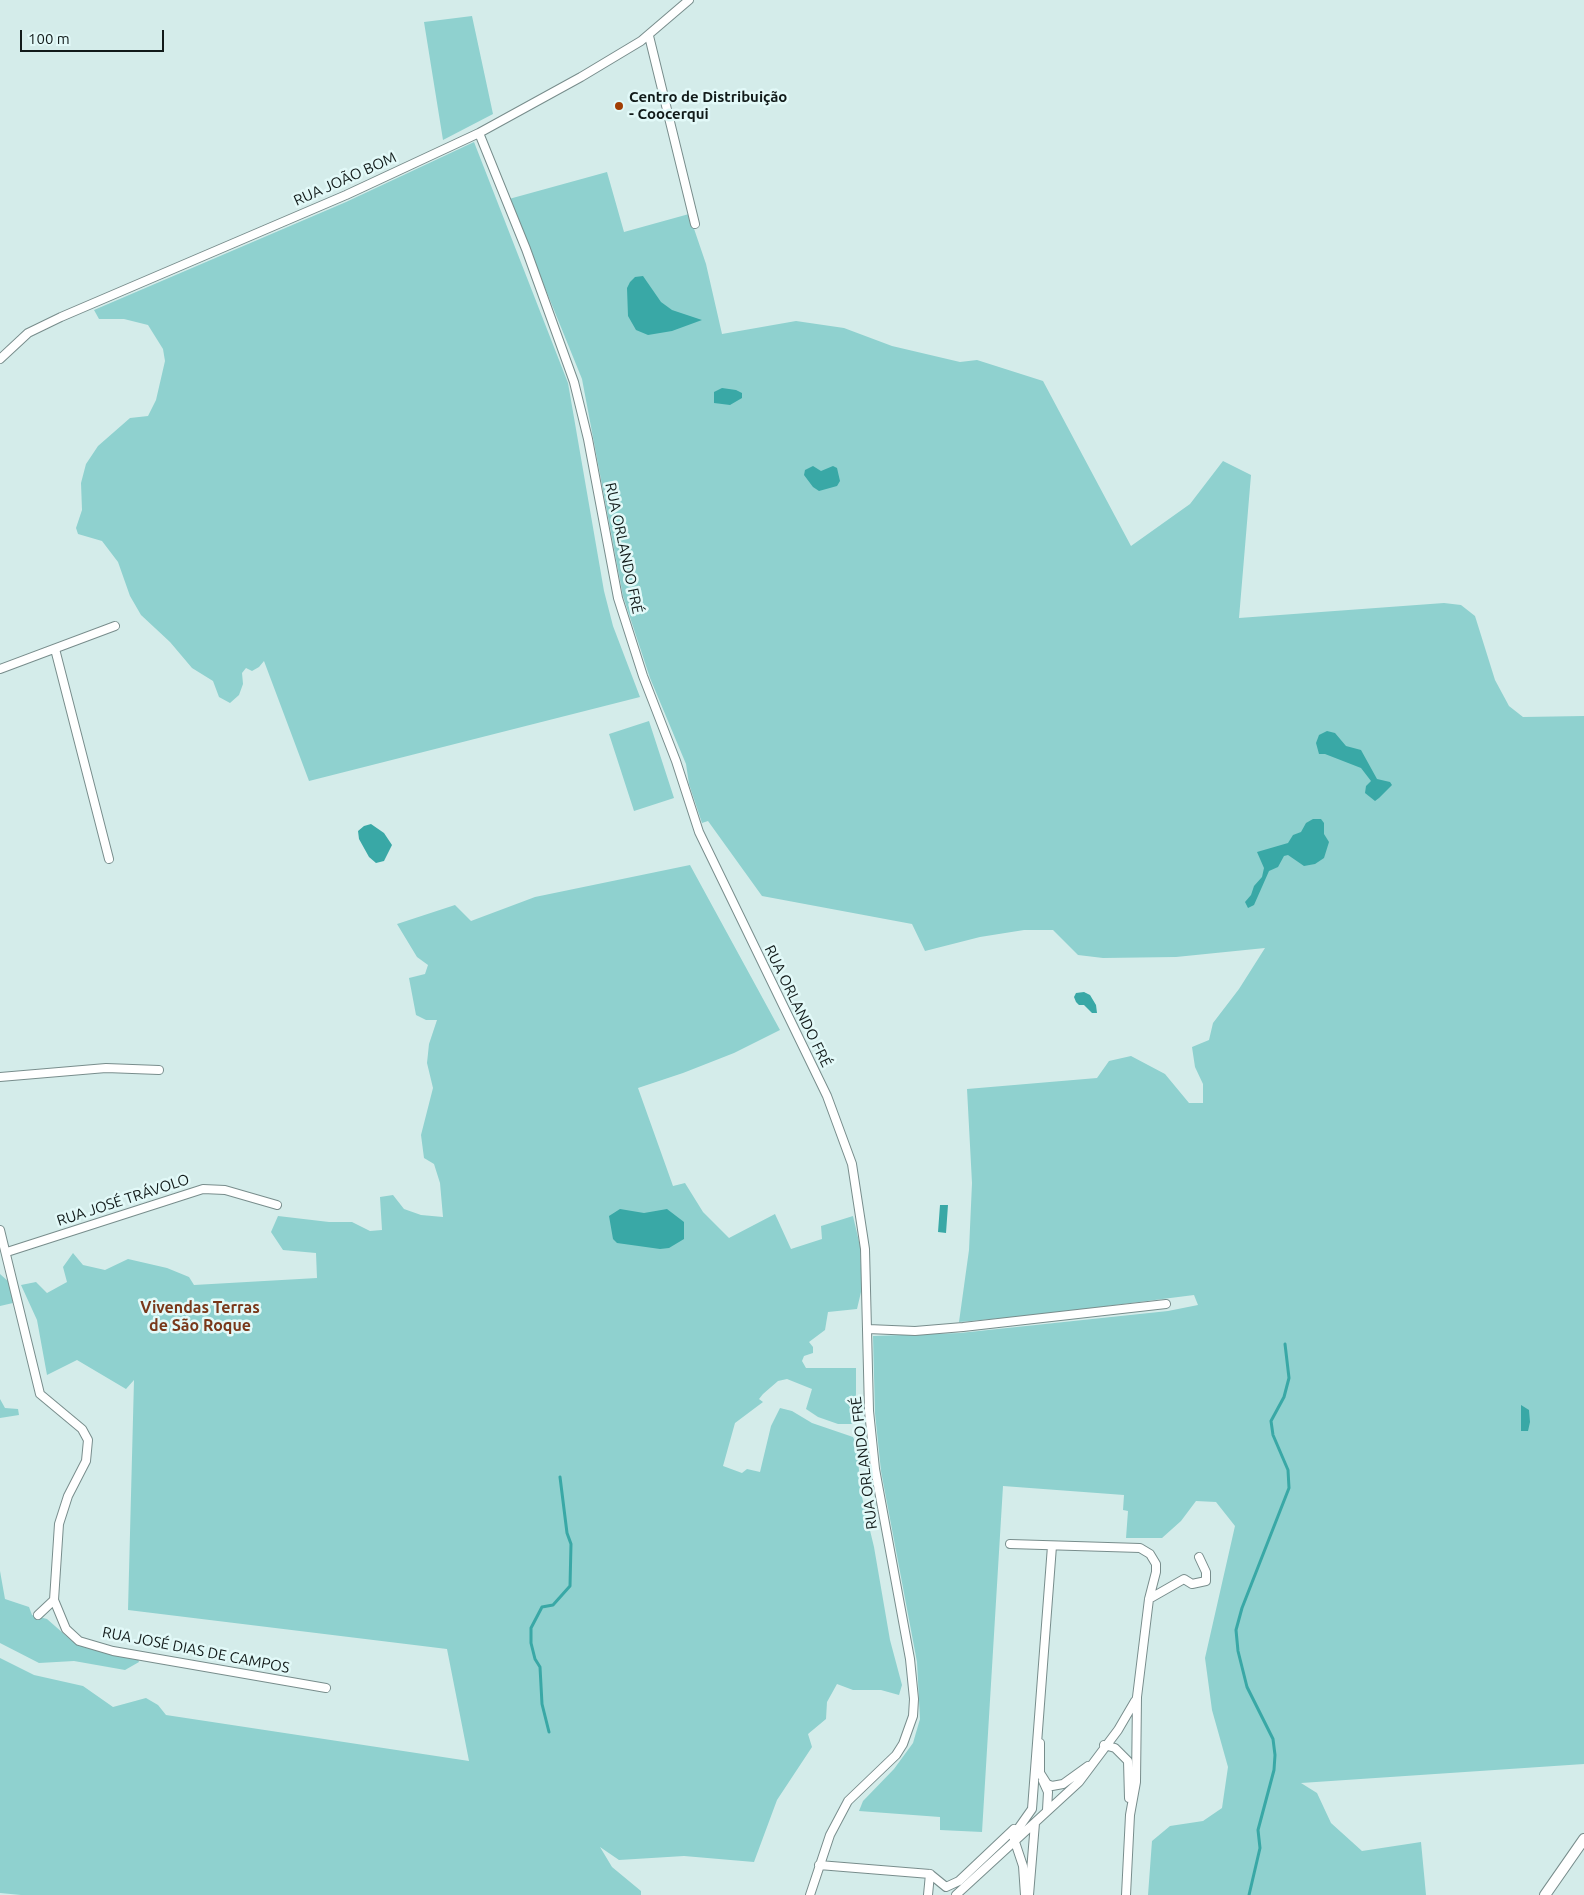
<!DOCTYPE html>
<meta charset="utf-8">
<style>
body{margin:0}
#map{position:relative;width:1584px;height:1895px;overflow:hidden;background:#d4ecea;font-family:Ubuntu,sans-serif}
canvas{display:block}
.scale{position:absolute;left:20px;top:30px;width:144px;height:22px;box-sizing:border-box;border:2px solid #111a19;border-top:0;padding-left:6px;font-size:15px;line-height:18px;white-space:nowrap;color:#111a19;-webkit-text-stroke:4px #e2f9f8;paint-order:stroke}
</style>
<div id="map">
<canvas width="1584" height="1895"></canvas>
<div class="scale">100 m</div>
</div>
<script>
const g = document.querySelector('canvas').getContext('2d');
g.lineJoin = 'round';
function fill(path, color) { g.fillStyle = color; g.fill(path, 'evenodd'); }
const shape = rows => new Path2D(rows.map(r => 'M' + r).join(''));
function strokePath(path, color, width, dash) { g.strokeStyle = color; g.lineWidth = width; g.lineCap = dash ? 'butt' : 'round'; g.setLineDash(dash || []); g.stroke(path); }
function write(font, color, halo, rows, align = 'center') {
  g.font = font + ' Ubuntu,sans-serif'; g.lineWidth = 5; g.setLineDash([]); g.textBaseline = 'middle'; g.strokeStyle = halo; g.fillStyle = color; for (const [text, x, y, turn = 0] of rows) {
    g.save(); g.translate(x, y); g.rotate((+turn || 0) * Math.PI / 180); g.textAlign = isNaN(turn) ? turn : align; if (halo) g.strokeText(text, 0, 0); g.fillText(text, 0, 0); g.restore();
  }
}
const green = shape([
 [472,16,493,114,443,140,424,22],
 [474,142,568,383,604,591,613,626,640,697,309,781,264,661,259,667,252,671,246,668,242,673,243,684,239,695,230,703,219,697,213,681,192,668,170,642,141,615,130,596,118,562,102,541,78,534,76,528,82,510,81,483,86,464,98,446,130,418,148,416,156,400,165,361,163,349,148,325,124,319,99,319,94,310,346,202],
 [607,172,624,232,689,214,706,264,722,334,796,321,844,328,892,346,960,362,977,360,1043,381,1131,546,1190,504,1223,461,1251,475,1239,618,1444,603,1461,605,1475,616,1495,680,1509,706,1523,717,1584,716,1584,1764,1301,1783,1317,1793,1331,1823,1362,1851,1421,1842,1426,1895,1148,1895,1152,1841,1170,1826,1203,1821,1222,1808,1228,1767,1212,1710,1205,1658,1235,1526,1216,1502,1196,1501,1181,1521,1162,1538,1126,1538,1128,1511,1123,1510,1124,1495,1003,1486,982,1832,940,1830,940,1817,859,1811,863,1801,894,1769,913,1743,920,1719,917,1662,881,1471,875,1413,873,1336,960,1333,1168,1311,1198,1305,1194,1295,1037,1315,959,1322,969,1250,972,1183,967,1089,1097,1078,1109,1061,1131,1056,1165,1074,1189,1103,1203,1103,1203,1084,1195,1067,1192,1047,1209,1040,1213,1023,1239,989,1265,948,1176,957,1103,958,1078,955,1053,930,1024,930,980,937,925,951,912,924,762,896,708,821,702,823,689,784,686,764,650,678,623,596,582,379,509,199],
 [649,721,674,798,634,811,609,734],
 [690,865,780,1030,734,1053,683,1073,638,1088,673,1186,685,1183,703,1212,729,1238,775,1214,791,1249,822,1239,821,1226,853,1216,860,1246,861,1269,861,1292,857,1309,828,1312,825,1330,809,1342,813,1347,813,1353,804,1356,802,1361,806,1368,856,1368,856,1417,853,1424,838,1424,818,1417,806,1409,812,1389,787,1379,778,1381,763,1394,759,1399,763,1402,735,1423,723,1466,742,1473,747,1469,760,1472,771,1426,780,1408,792,1411,812,1423,853,1437,856,1443,862,1497,874,1547,890,1640,902,1685,899,1695,881,1690,853,1690,837,1684,827,1702,826,1719,808,1734,812,1747,777,1800,754,1862,684,1856,619,1860,600,1847,612,1867,641,1891,641,1895,21,1895,0,1893,0,1658,34,1675,83,1686,113,1707,146,1698,158,1705,166,1715,469,1761,447,1649,128,1610,134,1380,126,1389,77,1360,47,1375,37,1320,21,1285,36,1282,47,1293,67,1282,63,1267,73,1253,83,1265,105,1270,128,1259,167,1268,189,1277,194,1285,317,1278,316,1253,283,1250,271,1232,278,1216,329,1222,352,1222,370,1231,382,1230,380,1197,393,1195,404,1209,421,1215,443,1217,440,1183,434,1164,424,1158,421,1135,433,1088,427,1063,429,1044,437,1020,426,1020,416,1015,409,978,425,974,428,965,417,957,397,924,455,905,471,921,535,897],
 [0,1274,9,1282,13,1303,0,1306],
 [0,1399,5,1408,18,1409,19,1415,0,1418],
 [0,1571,5,1599,29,1607,32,1615,47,1619,72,1641,138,1659,139,1662,125,1670,74,1661,39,1663,0,1643]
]);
const water = shape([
 [643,276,661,302,672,310,702,320,672,331,648,335,636,330,628,316,627,288,630,282,635,277],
 [722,388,736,390,742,393,742,398,730,405,714,403,714,392],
 [813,466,821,471,833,466,837,468,840,481,837,486,819,491,813,487,804,475,805,470],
 [1327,731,1335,733,1346,746,1361,750,1377,779,1390,782,1392,785,1379,798,1375,801,1365,793,1366,786,1371,781,1361,768,1325,754,1319,754,1316,743,1319,735],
 [1313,819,1321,819,1324,823,1324,834,1329,842,1324,858,1315,864,1304,866,1288,855,1284,856,1278,867,1269,871,1254,905,1248,908,1245,902,1251,895,1254,886,1262,877,1264,868,1257,852,1288,843,1293,835,1301,832,1306,823],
 [371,824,384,833,392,845,384,861,376,863,369,857,359,839,358,831,364,826],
 [1084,992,1090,995,1096,1005,1097,1013,1092,1013,1084,1005,1079,1005,1076,1002,1074,997,1076,993],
 [940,1205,948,1205,946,1233,938,1232],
 [620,1209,644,1213,667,1209,684,1222,684,1239,669,1248,660,1249,617,1243,613,1239,609,1216],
 [1521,1405,1529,1410,1530,1422,1528,1431,1521,1431]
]);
const stream = shape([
 [549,1732,542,1704,540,1667,535,1659,531,1643,531,1628,542,1607,553,1605,570,1586,571,1544,567,1533,560,1477],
 [1249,1895,1260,1848,1258,1830,1274,1770,1275,1755,1273,1739,1247,1687,1238,1651,1236,1630,1242,1608,1289,1488,1288,1470,1273,1435,1271,1421,1284,1397,1289,1378,1285,1344]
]);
const minor = shape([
 [649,36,695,224],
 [479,133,526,249,574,382,588,439,618,598,643,676,676,761,699,832,827,1096,852,1164,865,1249,869,1411,875,1469,910,1659,914,1699,913,1716,903,1744,896,1755,848,1801,830,1835,810,1895],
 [0,359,28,333,61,317,346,195,479,133,581,77,641,41,689,0],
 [55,649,109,859],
 [0,669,115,626],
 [0,1077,106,1068,159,1070],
 [0,1230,40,1394,82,1429,88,1440,86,1461,68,1496,59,1524,54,1600,66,1629,79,1641,113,1651,326,1688],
 [7,1252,203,1189,225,1190,277,1205],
 [868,1329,915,1331,963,1327,1166,1304],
 [1010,1544,1140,1548,1150,1554,1156,1564,1156,1572,1149,1599,1137,1697,1136,1782,1130,1815,1126,1895],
 [1149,1599,1184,1579,1192,1584,1206,1581,1206,1572,1199,1557],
 [38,1615,54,1600],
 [1040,1743,1040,1773,1047,1784,1052,1786,1063,1784,1088,1766],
 [1104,1745,1115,1748,1128,1761,1129,1798],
 [1043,1781,1048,1792,1047,1810],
 [819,1865,930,1874],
 [930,1874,946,1887,959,1881,1014,1829],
 [928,1895,930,1874],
 [956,1895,1079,1782,1118,1730,1135,1701],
 [1025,1895,1023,1866,1013,1836,1032,1809,1052,1546],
 [1029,1895,1035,1823]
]);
const tertiary = shape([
 [1545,1895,1584,1839]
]);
const markers = [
 [619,106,5,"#a13e03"]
];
const poiNames = [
 ["Centro de Distribuição",629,97],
 ["- Coocerqui",629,114]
];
const streetNames = [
 ["RUA JOÃO BOM",345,179,-24],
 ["RUA ORLANDO FRÉ",624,548,78],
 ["RUA ORLANDO FRÉ",798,1006,64],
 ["RUA JOSÉ TRÁVOLO",123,1200,-18],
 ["RUA ORLANDO FRÉ",864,1463,-97],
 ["RUA JOSÉ DIAS DE CAMPOS",196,1650,11]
];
const neighbourhoodNames = [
 ["Vivendas Terras",200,1308],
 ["de São Roque",200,1326]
];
fill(green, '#8fd1cf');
fill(water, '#39a8a6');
strokePath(stream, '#39a8a6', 3);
strokePath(minor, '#788d8c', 10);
strokePath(tertiary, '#788d8c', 12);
strokePath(minor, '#fff', 8);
strokePath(tertiary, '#fff', 10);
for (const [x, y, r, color] of markers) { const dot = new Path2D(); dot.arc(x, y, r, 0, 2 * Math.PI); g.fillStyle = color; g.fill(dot); strokePath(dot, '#e2f9f8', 2); }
write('bold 15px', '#111a19', '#e2f9f8', poiNames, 'left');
write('15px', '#111a19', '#e2f9f8', streetNames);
write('bold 16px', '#79381a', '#e2f9f8', neighbourhoodNames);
</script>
